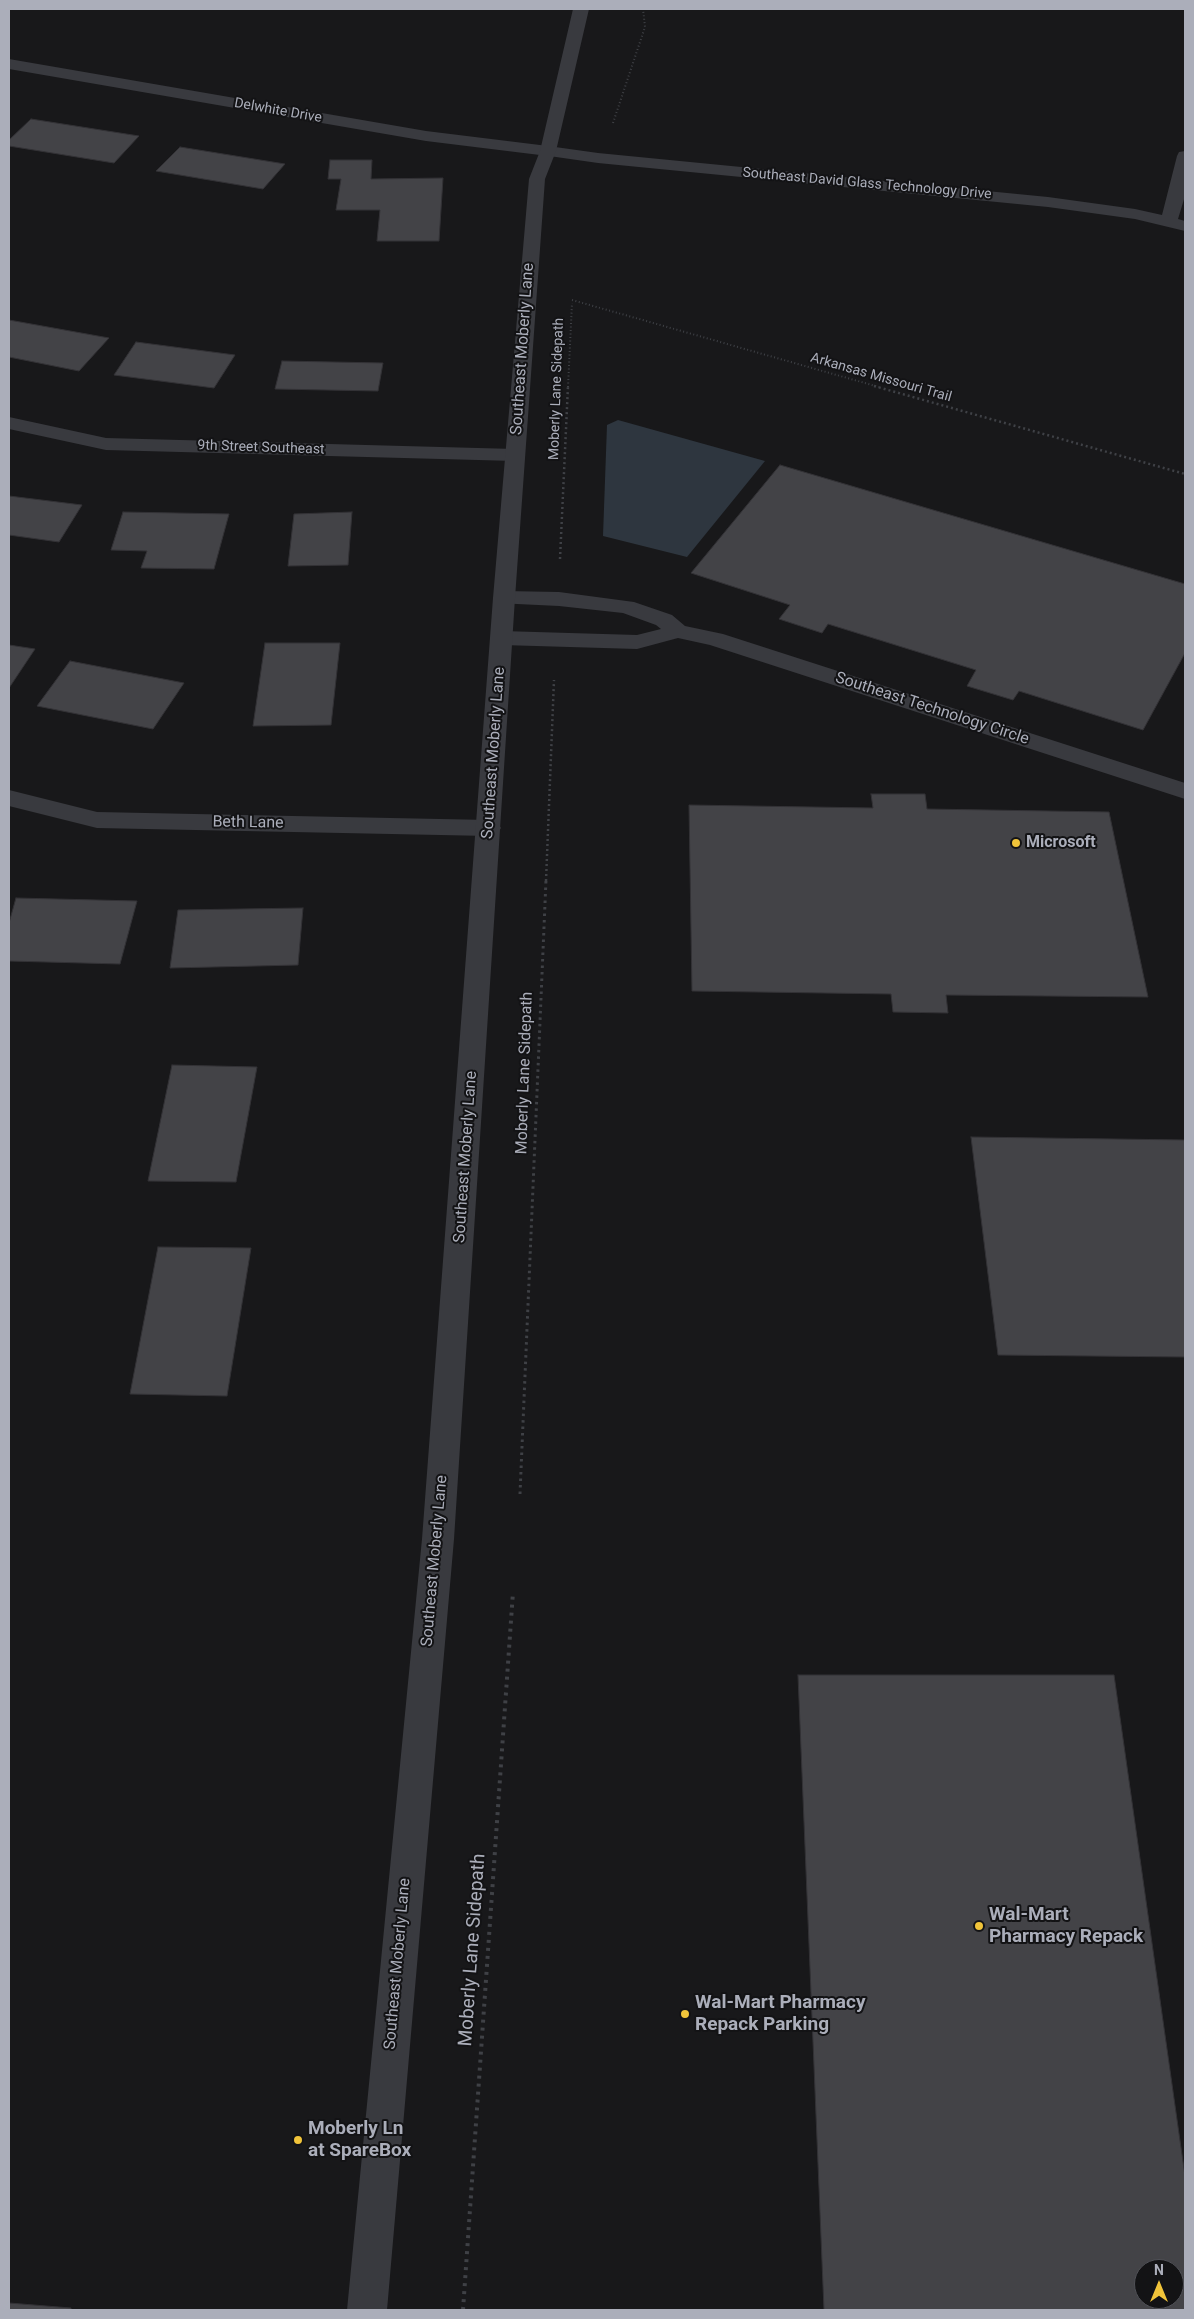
<!DOCTYPE html>
<style>
body{margin:0}
#map{position:relative;width:1194px;height:2319px;overflow:hidden;background:#18181a;font-family:Roboto,sans-serif}
canvas{display:block}
.frame{position:absolute;inset:0;border:10px solid #abaeba;pointer-events:none}
.north{position:absolute;left:1134px;top:2259px;width:50px;height:50px;box-sizing:border-box;background:#131315;border:1px solid #505157;border-radius:50%;rotate:0deg;font-size:14px;font-weight:700;line-height:20px;text-align:center;color:#abaeba}
.north::after{content:'';display:block;margin:auto;width:18px;height:22px;background:#f1c43a;clip-path:polygon(50% 0,100% 100%,50% 72%,0 100%)}
</style>
<div id="map">
<canvas width="1194" height="2319"></canvas>
<div class="frame"></div>
<div class="north">N</div>
</div>
<script>
const g = document.querySelector('canvas').getContext('2d');
g.lineJoin = 'round';
function fill(path, color) { g.fillStyle = color; g.fill(path, 'evenodd'); }
const shape = rows => new Path2D(rows.map(r => 'M' + r).join(''));
function strokePath(path, color, width, dash) { g.strokeStyle = color; g.lineWidth = width; g.lineCap = dash ? 'butt' : 'round'; g.setLineDash(dash || []); g.stroke(path); }
function write(font, color, halo, rows, align = 'center') {
  g.font = font + ' Roboto,sans-serif'; g.lineWidth = 4; g.setLineDash([]); g.textBaseline = 'middle'; g.strokeStyle = halo; g.fillStyle = color; for (const [text, x, y, turn = 0] of rows) {
    g.save(); g.translate(x, y); g.rotate((+turn || 0) * Math.PI / 180); g.textAlign = isNaN(turn) ? turn : align; if (halo) g.strokeText(text, 0, 0); g.fillText(text, 0, 0); g.restore();
  }
}
const water = shape([
 [618,420,765,461,687,557,603,536,607,425]
]);
const building = shape([
 [31,119,139,136,114,163,9,146,9,140,31,119],
 [180,147,285,164,263,189,156,171,180,147],
 [330,160,372,160,371,179,443,178,439,241,377,241,380,210,336,210,341,179,328,179,330,160],
 [9,320,109,338,79,371,9,357,9,320],
 [136,342,235,355,214,388,114,375,136,342],
 [282,361,383,363,378,391,275,389,282,361],
 [780,465,1185,584,1185,653,1143,730,1019,691,1013,700,967,686,976,670,828,624,822,633,779,619,790,605,691,573,780,465],
 [9,496,82,505,59,542,9,535,9,496],
 [123,512,229,514,214,569,141,568,147,551,111,550,123,512],
 [352,512,348,565,288,566,294,514,352,512],
 [265,643,340,643,331,725,253,726,265,643],
 [9,645,35,649,9,688,9,645],
 [70,661,184,683,153,729,37,706,70,661],
 [871,794,925,794,927,809,1109,812,1148,997,946,995,948,1013,893,1012,891,994,692,991,689,805,873,808,871,794],
 [16,898,137,901,120,964,9,961,9,923,16,898],
 [303,908,298,965,170,968,178,910,303,908],
 [172,1065,257,1067,236,1182,148,1181,172,1065],
 [971,1137,1185,1140,1185,1357,998,1355,971,1137],
 [158,1247,251,1248,227,1396,130,1394,158,1247],
 [798,1675,1114,1675,1185,2176,1185,2310,824,2310,798,1675],
 [1144,2269,1174,2269,1174,2299,1144,2299,1144,2269],
 [9,2303,71,2308,71,2310,9,2310,9,2303]
]);
const pathFar3 = shape([
 [613,123,645,27,643,9],
 [572,300,879,387],
 [568,387,572,303]
]);
const pathFar2 = shape([
 [874,386,1185,474],
 [560,559,568,386],
 [546,881,554,680]
]);
const pathFar1 = shape([
 [520,1494,546,880]
]);
const path = shape([
 [463,2310,513,1592]
]);
const service = shape([
 [548,146,598,153,1048,197,1135,209,1162,215,1177,156,1179,152,1185,151,1185,196,1178,219,1185,221,1185,231,1135,219,1048,207,598,163,542,155,540,151,542,147,548,146]
]);
const minor = shape([
 [9,59,426,131,548,146,554,147,556,151,554,155,548,156,426,141,9,69,9,59],
 [9,417,106,438,515,449,522,451,525,455,522,459,515,461,106,450,9,429,9,417],
 [504,591,559,592,634,602,672,615,685,626,723,634,1185,783,1185,799,710,645,678,638,637,649,502,645,494,643,491,638,494,633,502,631,637,635,661,629,656,625,623,613,559,606,496,603,493,598,496,593,504,591],
 [9,790,97,812,489,820,497,822,501,828,497,834,489,836,97,828,9,806,9,790]
]);
const tertiary = shape([
 [573,9,589,9,556,151,545,179,515,598,454,1539,387,2310,347,2310,422,1539,493,598,529,179,540,151,573,9]
]);
const markers = [
 [1016,843,5,"#f1c43a"],
 [979,1926,5,"#f1c43a"],
 [685,2014,5,"#f1c43a"],
 [298,2140,5,"#f1c43a"]
];
const farStreetnames = [
 ["Delwhite Drive",278,111,10],
 ["Southeast David Glass Technology Drive",867,184,5],
 ["Arkansas Missouri Trail",881,378,16],
 ["Moberly Lane Sidepath",557,389,-88],
 ["9th Street Southeast",261,448,2]
];
const streetNames = [
 ["Southeast Moberly Lane",523,349,-86],
 ["Southeast Technology Circle",932,709,18],
 ["Southeast Moberly Lane",494,753,-86],
 ["Beth Lane",248,823,1],
 ["Moberly Lane Sidepath",525,1073,-88],
 ["Southeast Moberly Lane",466,1157,-86],
 ["Southeast Moberly Lane",435,1561,-85],
 ["Southeast Moberly Lane",398,1964,-85]
];
const poiNames = [
 ["Microsoft",1026,843]
];
const nearPoinames = [
 ["Wal-Mart",989,1915],
 ["Pharmacy Repack",989,1937],
 ["Wal-Mart Pharmacy",695,2003],
 ["Repack Parking",695,2025],
 ["Moberly Ln",308,2129],
 ["at SpareBox",308,2151]
];
const nearStreetnames = [
 ["Moberly Lane Sidepath",473,1950,-86]
];
fill(water, '#2e363f');
fill(building, '#434347');
strokePath(building, '#333236', 1);
strokePath(pathFar3, '#3f4146', 2, [1, 2.5]);
strokePath(pathFar2, '#3f4146', 2.5, [2, 3]);
strokePath(pathFar1, '#3f4146', 3, [2.5, 4]);
strokePath(path, '#3f4146', 4, [3, 5]);
fill(service, '#393a3f');
fill(minor, '#393a3f');
fill(tertiary, '#393a3f');
for (const [x, y, r, color] of markers) { const dot = new Path2D(); dot.arc(x, y, r, 0, 2 * Math.PI); g.fillStyle = color; g.fill(dot); strokePath(dot, '#131315', 2); }
write('14px', '#abaeba', '#131315', farStreetnames);
write('16px', '#abaeba', '#131315', streetNames);
write('bold 16px', '#abaeba', '#131315', poiNames, 'left');
write('bold 19px', '#abaeba', '#131315', nearPoinames, 'left');
write('19px', '#abaeba', '#131315', nearStreetnames);
</script>
